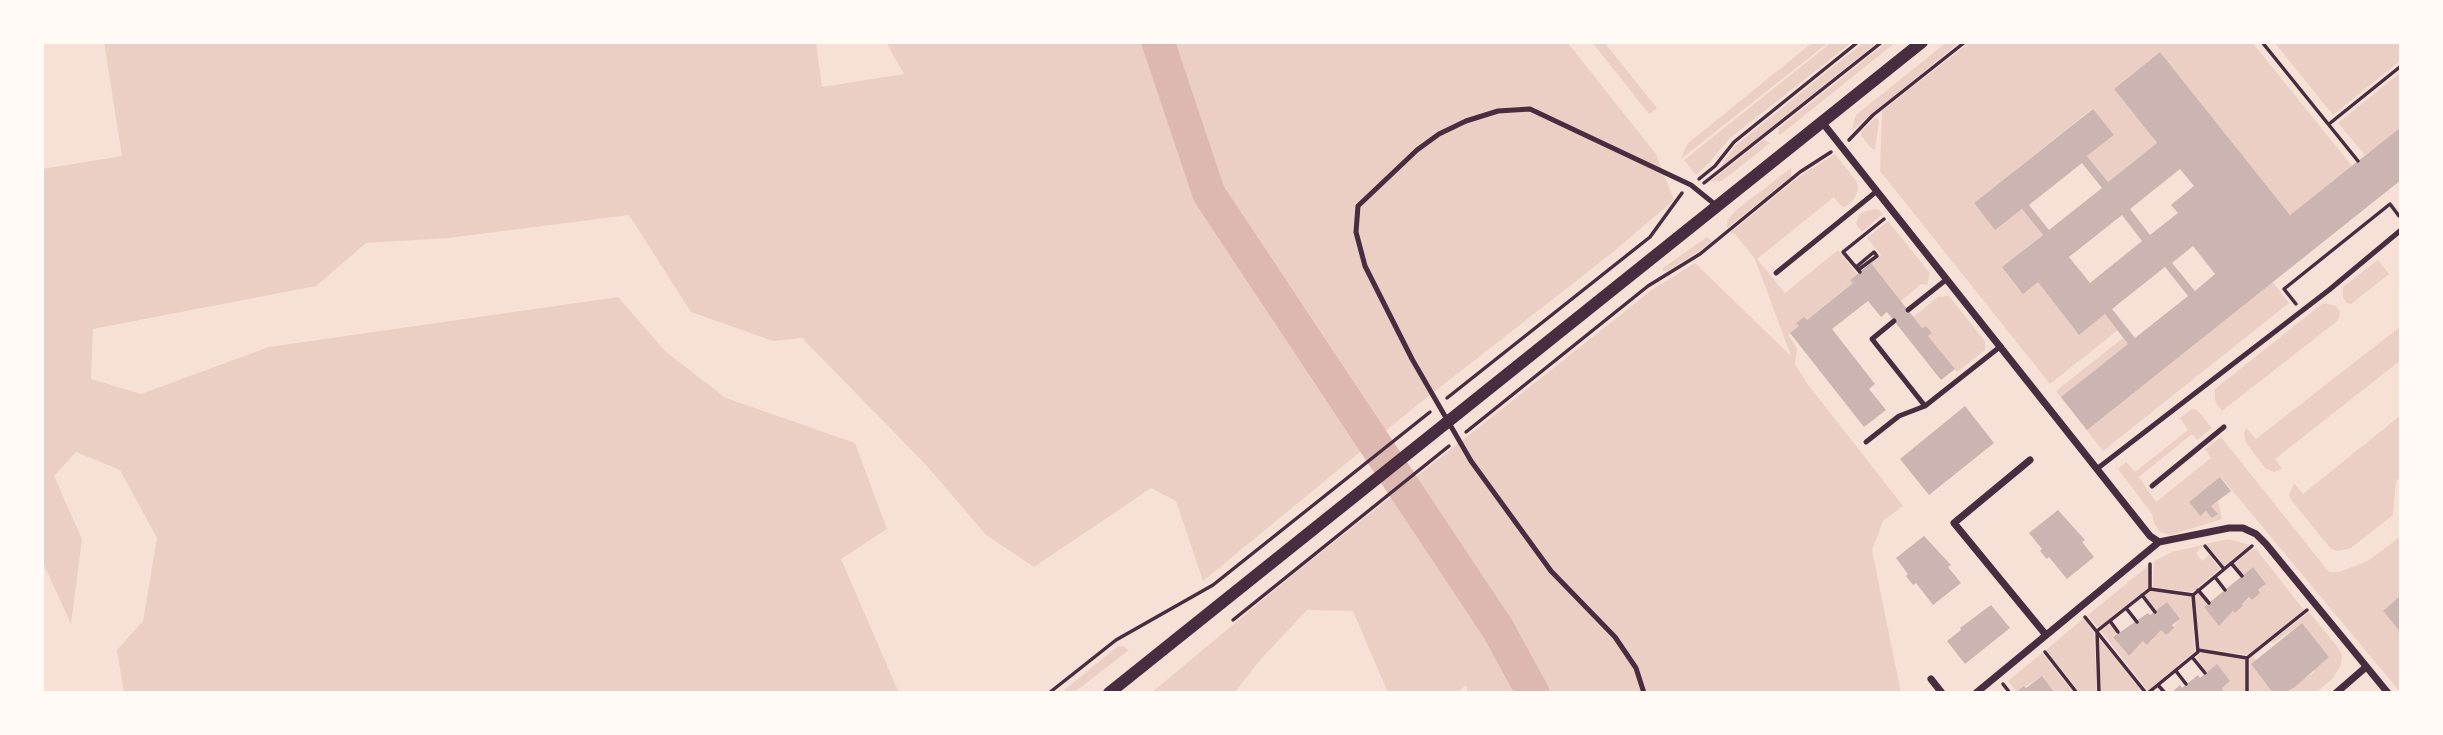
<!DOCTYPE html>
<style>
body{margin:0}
#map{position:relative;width:2443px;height:735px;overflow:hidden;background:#f7e1d7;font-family:Inter,sans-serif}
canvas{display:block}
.frame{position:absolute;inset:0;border:44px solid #fffaf5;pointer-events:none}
</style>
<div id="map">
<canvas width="2443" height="735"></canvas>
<div class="frame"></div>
</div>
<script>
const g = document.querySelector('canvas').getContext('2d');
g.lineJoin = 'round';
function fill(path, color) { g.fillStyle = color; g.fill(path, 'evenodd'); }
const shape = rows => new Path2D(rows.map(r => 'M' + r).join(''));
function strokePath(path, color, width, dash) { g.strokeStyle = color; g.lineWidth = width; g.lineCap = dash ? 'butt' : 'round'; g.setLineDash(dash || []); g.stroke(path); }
const green = shape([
 [104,42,816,42,822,87,904,74,886,42,1567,42,1656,154,1674,200,1612,253,1416,406,1203,581,1176,501,1151,488,1034,567,986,535,928,467,802,338,773,341,691,312,629,215,448,238,366,243,316,286,93,329,91,379,141,394,269,347,618,297,666,352,726,398,855,443,887,529,841,559,899,693,124,693,117,650,143,621,157,538,120,470,76,452,54,476,82,539,71,624,44,565,42,565,42,169,122,156],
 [1592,42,1604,42,1657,108,1649,114],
 [1813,42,1829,42,1681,159,1687,144],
 [1832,42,1852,42,1729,139,1708,164,1696,175,1684,160],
 [1864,42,1878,42,1719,169,1736,145],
 [1887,42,1896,42,1780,135,1778,134,1779,128],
 [1947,42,1960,42,1851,131,1856,115],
 [1970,42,2252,42,2352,166,2290,215,2160,52,2114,89,2157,143,2108,182,2087,156,2114,135,2092,109,1974,203,1995,230,2022,209,2043,235,2002,267,2023,293,2038,282,2079,335,2105,314,2118,330,2050,384,1880,171,1882,111],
 [2274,42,2401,42,2401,60,2333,115],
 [2401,72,2401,127,2365,155,2338,123],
 [1876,117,1879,121,1875,150,1870,147,1861,135,1861,132],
 [1763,140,1770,143,1722,181,1711,181],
 [1835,154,1857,182,1858,190,1853,201,1845,207,1841,206,1834,197,1757,259,1785,293,1838,250,1857,274,1851,279,1853,283,1807,320,1797,323,1799,326,1788,335,1797,348,1795,364,1806,382,1903,506,1883,521,1872,550,1901,693,1468,693,1466,685,1457,693,1388,693,1353,611,1307,610,1261,659,1234,693,1151,693,1295,573,1653,289,1695,263,1791,356,1755,259,1735,234,1730,233,1800,176],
 [1791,168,1791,177,1727,228,1727,221,1735,211],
 [1878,209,1883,214,1862,232,1856,224,1859,214,1869,210],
 [1888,221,1930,273,1927,285,1921,284,1901,301,1871,263,1881,255,1867,238],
 [1707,237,1712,241,1699,251,1667,271,1663,271,1663,268],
 [2378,260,2389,274,2351,304,2347,303,2343,298,2343,287],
 [2273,282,2289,303,2103,451,2056,391,2123,338,2128,344,2061,397],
 [1949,296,1985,341,1985,350,1957,372,1928,336,1931,333,1926,326,1922,328,1913,317,1938,297],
 [2323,303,2336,306,2340,311,2339,318,2336,322,2222,411,2215,401,2215,389],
 [2401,326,2401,360,2275,459,2282,469,2274,472,2265,468,2245,441,2244,432,2246,428,2256,439],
 [2192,409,2195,409,2200,413,2212,428,2197,440,2192,434,2139,477,2156,502,2211,458,2205,449,2221,437,2329,572,2339,572,2368,561,2401,536,2401,595,2383,611,2401,633,2401,693,2221,477,2189,502,2199,515,2206,511,2212,518,2217,514,2211,506,2218,501,2222,519,2170,535,2160,532,2154,523,2152,514,2118,469,2126,462,2135,472,2188,430,2180,418],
 [2401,415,2401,477,2396,481,2393,515,2351,548,2338,551,2331,549,2292,501,2289,495,2294,483,2303,494],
 [2228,539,2250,545,2224,566,2206,544],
 [2202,545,2203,546,2196,553,2202,561,2209,555,2220,569,2192,592,2153,587,2154,561,2172,552],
 [2253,549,2256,549,2304,610,2248,655,2200,648,2195,595,2198,593,2207,604,2204,607,2219,625,2233,611,2235,613,2243,607,2242,604,2266,584,2253,567,2243,575,2234,564],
 [2148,566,2148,588,2098,628,2088,615],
 [2150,591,2191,596,2195,651,2148,691,2101,631,2109,624,2117,633,2114,637,2129,656,2143,641,2147,645,2154,639,2153,636,2161,630,2166,635,2180,619,2156,611,2144,595],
 [2309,612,2337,646,2342,655,2341,665,2333,678,2316,693,2284,693,2314,672,2313,670,2329,657,2302,623,2273,643,2272,641],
 [2084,618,2094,632,2097,693,2080,693,2046,650],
 [2099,636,2144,693,2101,693],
 [1123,646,1129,650,1077,690,1071,693,1063,691,1117,647],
 [2203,652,2245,660,2245,693,2220,693,2223,690,2222,688,2230,681,2216,665,2207,672,2196,658],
 [2042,653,2074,693,2055,693,2042,676,2017,692,2008,681],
 [2253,656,2256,660,2251,664,2273,693,2249,693,2250,659]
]);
const river = shape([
 [1158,42,1209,194,1498,629,1533,693]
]);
const building = shape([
 [2160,52,2290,215,2401,127,2401,180,2087,430,2061,397,2128,344,2105,314,2079,335,2038,282,2023,294,2002,267,2043,235,2022,209,1995,230,1974,203,2093,109,2114,135,2087,156,2108,182,2157,143,2114,89],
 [2082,163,2102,188,2049,230,2029,205],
 [2180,169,2194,186,2171,205,2178,213,2150,235,2130,209],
 [2122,215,2142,241,2090,283,2069,257],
 [2193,246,2215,274,2195,291,2172,263],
 [2165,267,2188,296,2135,338,2112,309],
 [1871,263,1922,328,1926,326,1932,333,1928,336,1955,369,1941,380,1887,312,1881,317,1868,301,1832,329,1875,384,1869,389,1886,410,1864,427,1790,333,1799,326,1796,323,1804,317,1807,320,1853,283,1850,280],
 [1965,406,1994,443,1929,495,1900,459],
 [2220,477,2231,491,2211,506,2218,514,2212,518,2206,511,2200,516,2189,502],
 [2058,510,2085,540,2082,542,2094,557,2067,579,2049,557,2047,559,2040,551,2042,549,2029,533],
 [1924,536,1951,565,1948,567,1961,583,1933,605,1916,583,1913,585,1906,576,1908,574,1896,558],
 [2253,567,2266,584,2258,590,2260,593,2252,600,2249,597,2242,604,2243,606,2235,613,2233,611,2219,626,2204,607],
 [2401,595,2401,633,2383,611],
 [2167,602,2180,619,2172,625,2174,628,2166,635,2161,630,2147,645,2143,641,2129,656,2113,637,2148,613,2150,615],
 [1991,605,2010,628,1965,664,1947,641,1961,630,1960,628],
 [2302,623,2329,657,2295,687,2284,693,2273,693,2251,664],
 [2217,664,2230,681,2222,688,2223,690,2220,693,2171,693,2180,685,2182,688,2198,675,2200,678],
 [2042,676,2055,693,2015,693,2024,686,2026,688]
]);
const path = shape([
 [2262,42,2358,161],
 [2329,124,2401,66],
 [1849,140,1873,115,1965,42],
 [1699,179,1715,166,1734,142,1858,42],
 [1704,183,1882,42],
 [1856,267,1874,252,1877,256,1858,270],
 [1860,272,1843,252,1884,219],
 [2296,304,2284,289,2390,204,2399,216,2401,214],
 [1447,398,1650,237,1682,193],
 [1466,432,1648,286,1700,254,1800,172,1831,152],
 [2205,546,2224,569],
 [2231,563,2242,576],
 [2215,577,2225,590],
 [2150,589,2193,595,2252,546],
 [2198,590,2209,603],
 [2142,595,2155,612],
 [2126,608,2137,622],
 [2085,617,2146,693],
 [1233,620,1449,446],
 [2110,621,2118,632],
 [2198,650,2247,658],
 [2045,652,2077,693],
 [2192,657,2205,673],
 [2176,671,2186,684],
 [2003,684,2010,693],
 [2158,685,2165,693],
 [1049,693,1116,640,1213,585,1430,412],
 [2099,693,2097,631,2150,589,2150,564],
 [2148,693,2198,652,2193,595],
 [2247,693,2247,658,2307,610]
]);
const service = shape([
 [1776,273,1877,191],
 [1908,310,1947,279],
 [1894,321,1872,339,1925,406,2001,346],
 [1866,442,1899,416,1925,406],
 [2098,468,2329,290,2401,230],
 [2152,486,2224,427],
 [1644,693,1636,668,1615,637,1551,571,1471,461,1412,359,1365,266,1356,232,1358,206,1417,150,1439,134,1466,121,1498,111,1530,109,1691,185,1717,206]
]);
const minor = shape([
 [1822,122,2150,536,2159,542,2229,528,2243,528,2256,534,2266,544,2388,693],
 [2030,460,1954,523,2046,635],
 [1931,679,1942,693],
 [1976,693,2159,542],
 [2336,693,2366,667]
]);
const tertiary = shape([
 [1109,693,1922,42]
]);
fill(green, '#ebcfc5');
strokePath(river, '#dcb8b0', 33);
fill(building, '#ccb4b1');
strokePath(path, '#4a2c40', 3.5);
strokePath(service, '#4a2c40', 5);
strokePath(minor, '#4a2c40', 7);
strokePath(tertiary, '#4a2c40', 12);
</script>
